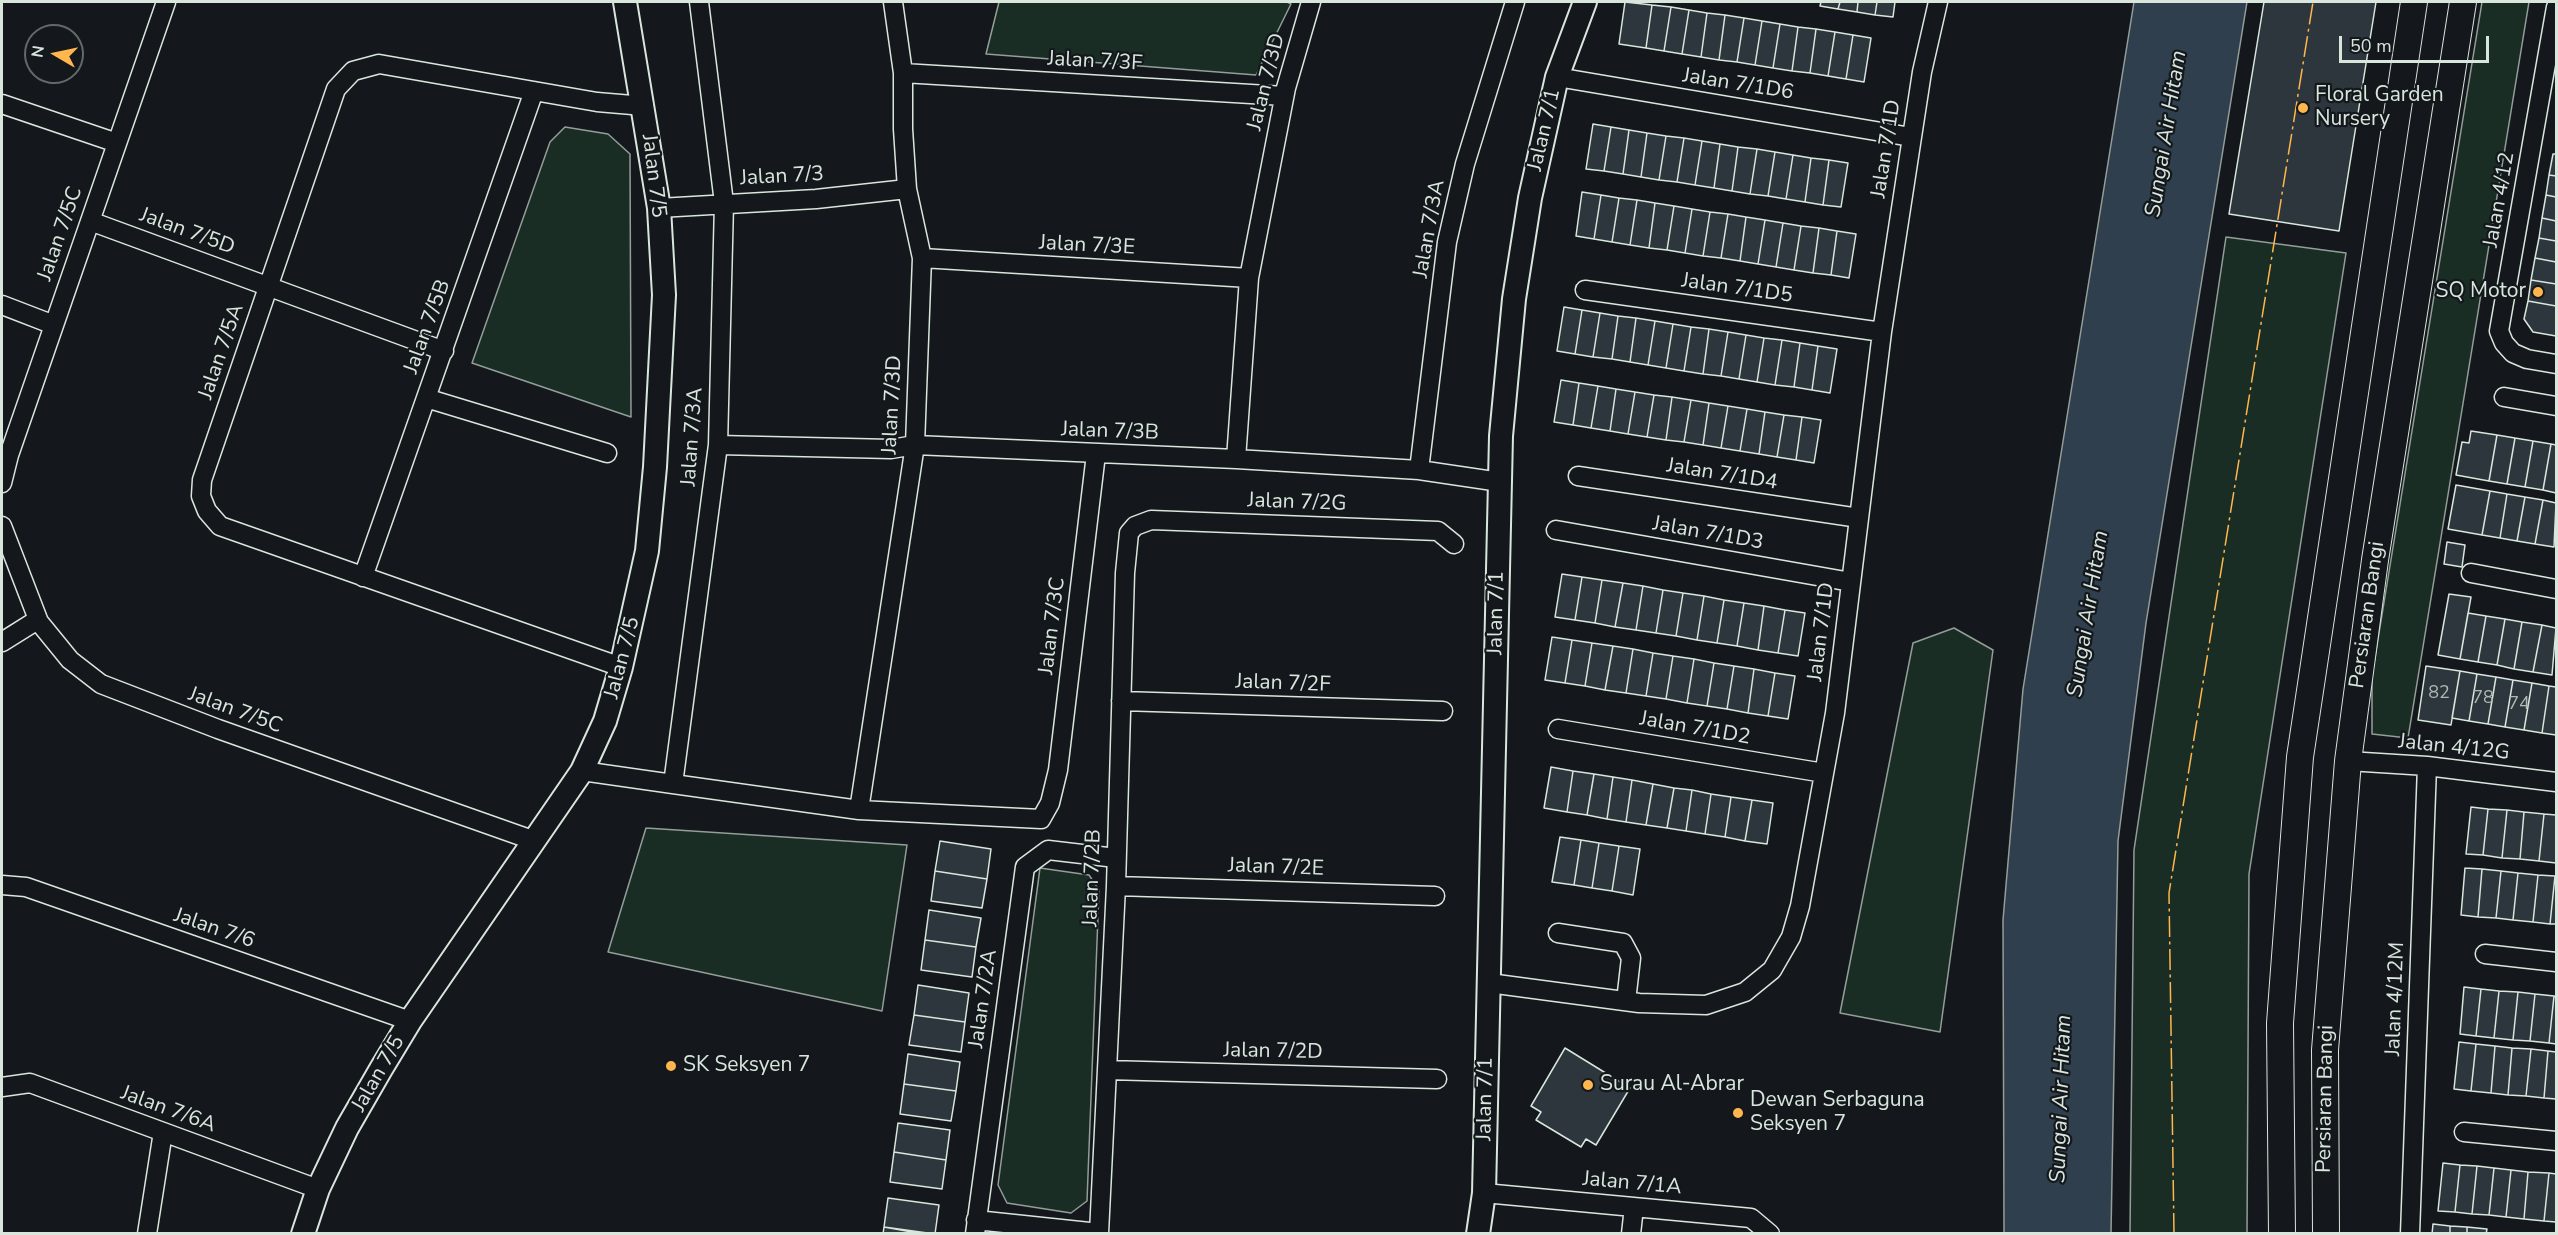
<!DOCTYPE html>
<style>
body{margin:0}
#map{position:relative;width:2558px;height:1235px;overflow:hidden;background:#14181c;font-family:"Nunito Sans",sans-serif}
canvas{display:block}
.frame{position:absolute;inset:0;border:3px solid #d8e6dc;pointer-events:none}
.north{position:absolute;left:24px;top:24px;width:60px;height:60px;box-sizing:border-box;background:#14181c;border:2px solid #626a69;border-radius:50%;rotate:279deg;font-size:16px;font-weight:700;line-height:24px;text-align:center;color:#d8e6dc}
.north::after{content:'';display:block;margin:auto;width:21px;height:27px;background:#ffb74d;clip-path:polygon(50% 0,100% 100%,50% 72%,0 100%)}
.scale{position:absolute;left:2339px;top:36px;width:150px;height:27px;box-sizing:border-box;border:3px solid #d8e6dc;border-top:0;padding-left:8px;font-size:18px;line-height:21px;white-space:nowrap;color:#d8e6dc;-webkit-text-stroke:4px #14181c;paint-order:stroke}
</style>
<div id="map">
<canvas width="2558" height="1235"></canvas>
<div class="frame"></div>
<div class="north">N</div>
<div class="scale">50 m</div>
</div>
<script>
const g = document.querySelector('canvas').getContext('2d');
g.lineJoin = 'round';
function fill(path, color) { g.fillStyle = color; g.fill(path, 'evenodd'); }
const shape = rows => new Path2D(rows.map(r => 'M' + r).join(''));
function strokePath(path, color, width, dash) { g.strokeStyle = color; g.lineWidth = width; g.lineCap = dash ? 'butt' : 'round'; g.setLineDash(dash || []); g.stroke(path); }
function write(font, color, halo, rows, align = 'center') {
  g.font = font + ' "Nunito Sans",sans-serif'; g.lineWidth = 4.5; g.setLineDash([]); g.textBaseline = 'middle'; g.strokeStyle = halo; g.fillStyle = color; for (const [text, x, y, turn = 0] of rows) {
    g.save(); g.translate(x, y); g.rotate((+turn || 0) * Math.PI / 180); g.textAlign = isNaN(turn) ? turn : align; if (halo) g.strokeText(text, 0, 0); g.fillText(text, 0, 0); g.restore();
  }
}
const green = shape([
 [999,2,1287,2,1291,4,1256,75,986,54,999,2],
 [2482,2,2529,2,2408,738,2372,734,2372,676,2482,2],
 [565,127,608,134,630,154,631,417,472,363,550,142,565,127],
 [2226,237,2346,253,2249,874,2247,1233,2130,1233,2134,850,2226,237],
 [1954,628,1993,650,1940,1032,1840,1013,1913,643,1954,628],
 [646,828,907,845,882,1011,608,952,646,828],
 [1040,868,1089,875,1099,890,1087,1201,1071,1213,1007,1203,998,1185,1040,868]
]);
const water = shape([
 [2134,2,2247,2,2146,623,2118,841,2111,1233,2004,1233,2003,920,2023,689,2134,2]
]);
const building = shape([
 [1625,2,1652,5,1646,48,1619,44,1625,2],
 [1821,2,1840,2,1838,9,1820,6,1821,2],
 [1840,2,1858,2,1857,12,1838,9,1840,2],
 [1858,2,1877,2,1875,15,1857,12,1858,2],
 [1877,2,1895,2,1893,17,1875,15,1877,2],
 [2264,2,2376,2,2339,231,2229,214,2264,2],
 [1652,5,1671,7,1664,51,1646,48,1652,5],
 [1671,7,1689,10,1682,54,1664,51,1671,7],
 [1689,10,1707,13,1701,57,1682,54,1689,10],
 [1707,13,1725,15,1719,60,1701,57,1707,13],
 [1725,15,1744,18,1737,62,1719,60,1725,15],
 [1744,18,1762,21,1755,65,1737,62,1744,18],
 [1762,21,1780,24,1773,68,1755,65,1762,21],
 [1780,24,1798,27,1792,71,1773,68,1780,24],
 [1798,27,1816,29,1810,73,1792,71,1798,27],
 [1816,29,1835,32,1828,76,1810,73,1816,29],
 [1835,32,1853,35,1846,79,1828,76,1835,32],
 [1853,35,1871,38,1864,82,1846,79,1853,35],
 [1593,124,1611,127,1604,171,1586,169,1593,124],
 [1611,127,1629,130,1623,174,1604,171,1611,127],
 [1629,130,1647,133,1641,177,1623,174,1629,130],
 [1647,133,1666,136,1659,180,1641,177,1647,133],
 [1666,136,1684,138,1677,182,1659,180,1666,136],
 [1684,138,1702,141,1695,185,1677,182,1684,138],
 [1702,141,1720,144,1714,188,1695,185,1702,141],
 [1720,144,1738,147,1732,191,1714,188,1720,144],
 [1738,147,1757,149,1750,194,1732,191,1738,147],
 [1757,149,1775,152,1768,196,1750,194,1757,149],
 [1775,152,1793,155,1786,199,1768,196,1775,152],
 [2553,154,2556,154,2556,176,2549,175,2553,154],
 [1793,155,1811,158,1805,202,1786,199,1793,155],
 [1811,158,1829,160,1823,205,1805,202,1811,158],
 [1829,160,1848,163,1841,207,1823,205,1829,160],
 [2549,175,2556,176,2556,197,2546,195,2549,175],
 [1582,192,1601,195,1594,239,1576,236,1582,192],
 [1601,195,1619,198,1612,242,1594,239,1601,195],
 [2546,195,2556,197,2556,221,2542,218,2546,195],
 [1619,198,1637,200,1630,245,1612,242,1619,198],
 [1637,200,1655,203,1649,248,1630,245,1637,200],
 [1655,203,1674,206,1667,250,1649,248,1655,203],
 [1674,206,1692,209,1685,253,1667,250,1674,206],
 [1692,209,1710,212,1703,256,1685,253,1692,209],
 [1710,212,1728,214,1721,258,1703,256,1710,212],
 [1728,214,1746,217,1740,261,1721,258,1728,214],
 [1746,217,1765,220,1758,264,1740,261,1746,217],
 [2542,218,2556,221,2556,241,2539,238,2542,218],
 [1765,220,1783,223,1776,267,1758,264,1765,220],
 [1783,223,1801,226,1794,270,1776,267,1783,223],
 [1801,226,1819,228,1813,273,1794,270,1801,226],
 [1819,228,1837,231,1831,275,1813,273,1819,228],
 [1837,231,1856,234,1849,278,1831,275,1837,231],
 [2539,238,2556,241,2556,262,2535,258,2539,238],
 [2535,258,2556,262,2556,284,2531,280,2535,258],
 [2531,280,2556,284,2556,306,2528,301,2531,280],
 [2528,301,2556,306,2556,336,2533,332,2524,319,2528,301],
 [1564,307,1582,310,1575,354,1557,351,1564,307],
 [1582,310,1600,313,1593,357,1575,354,1582,310],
 [1600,313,1618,316,1612,359,1593,357,1600,313],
 [1618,316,1636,318,1630,362,1612,359,1618,316],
 [1636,318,1655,321,1648,365,1630,362,1636,318],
 [1655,321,1673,324,1666,368,1648,365,1655,321],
 [1673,324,1691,327,1684,371,1666,368,1673,324],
 [1691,327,1709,329,1703,374,1684,371,1691,327],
 [1709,329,1728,332,1721,376,1703,374,1709,329],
 [1728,332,1746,335,1739,379,1721,376,1728,332],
 [1746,335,1764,338,1757,382,1739,379,1746,335],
 [1764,338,1782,340,1775,385,1757,382,1764,338],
 [1782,340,1800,343,1794,387,1775,385,1782,340],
 [1800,343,1818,346,1812,390,1794,387,1800,343],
 [1818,346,1837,349,1830,393,1812,390,1818,346],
 [1561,380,1579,383,1573,425,1554,422,1561,380],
 [1579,383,1598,386,1591,428,1573,425,1579,383],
 [1598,386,1616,389,1610,431,1591,428,1598,386],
 [1616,389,1635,392,1628,434,1610,431,1616,389],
 [1635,392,1654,395,1647,437,1628,434,1635,392],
 [1654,395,1672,397,1666,440,1647,437,1654,395],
 [1672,397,1691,400,1684,442,1666,440,1672,397],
 [1691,400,1709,403,1703,445,1684,442,1691,400],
 [1709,403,1728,406,1721,448,1703,445,1709,403],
 [1728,406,1747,409,1740,451,1721,448,1728,406],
 [1747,409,1765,412,1759,454,1740,451,1747,409],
 [1765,412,1784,415,1777,457,1759,454,1765,412],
 [1784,415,1802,417,1796,460,1777,457,1784,415],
 [1802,417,1821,420,1814,463,1796,460,1802,417],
 [2471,431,2497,435,2489,481,2456,475,2462,442,2469,443,2471,431],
 [2497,435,2515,438,2507,484,2489,481,2497,435],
 [2515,438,2533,441,2525,487,2507,484,2515,438],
 [2533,441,2551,444,2543,490,2525,487,2533,441],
 [2551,444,2556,445,2556,493,2543,490,2551,444],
 [2456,485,2490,491,2482,535,2448,529,2456,485],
 [2490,491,2507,494,2500,538,2482,535,2490,491],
 [2507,494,2525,497,2517,541,2500,538,2507,494],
 [2525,497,2543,500,2535,544,2517,541,2525,497],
 [2543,500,2556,503,2554,547,2535,544,2543,500],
 [2447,542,2465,545,2462,567,2444,564,2447,542],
 [1562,574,1582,577,1575,620,1555,617,1562,574],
 [1582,577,1602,580,1595,623,1575,620,1582,577],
 [1602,580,1623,583,1615,627,1595,623,1602,580],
 [1623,583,1643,586,1636,630,1615,627,1623,583],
 [1643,586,1663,590,1656,633,1636,630,1643,586],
 [1663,590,1683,593,1676,636,1656,633,1663,590],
 [1683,593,1704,596,1697,640,1676,636,1683,593],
 [2449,594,2471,597,2460,659,2438,655,2449,594],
 [1704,596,1724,600,1717,643,1697,640,1704,596],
 [1724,600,1744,603,1737,646,1717,643,1724,600],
 [1744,603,1764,606,1758,650,1737,646,1744,603],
 [1764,606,1785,610,1778,653,1758,650,1764,606],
 [1785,610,1805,613,1798,656,1778,653,1785,610],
 [2468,613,2486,616,2478,662,2460,659,2468,613],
 [2486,616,2505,619,2497,665,2478,662,2486,616],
 [2505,619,2522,622,2514,669,2497,665,2505,619],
 [2522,622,2542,625,2533,672,2514,669,2522,622],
 [2542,625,2556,628,2552,675,2533,672,2542,625],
 [1552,637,1572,640,1565,683,1545,680,1552,637],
 [1572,640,1592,643,1585,686,1565,683,1572,640],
 [1592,643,1613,646,1605,690,1585,686,1592,643],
 [1613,646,1633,649,1626,693,1605,690,1613,646],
 [1633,649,1653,653,1646,696,1626,693,1633,649],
 [1653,653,1673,656,1666,699,1646,696,1653,653],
 [1673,656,1694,659,1687,703,1666,699,1673,656],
 [1694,659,1714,663,1707,706,1687,703,1694,659],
 [1714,663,1734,666,1727,709,1707,706,1714,663],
 [1734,666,1754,669,1748,713,1727,709,1734,666],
 [2426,666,2460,671,2451,725,2418,720,2426,666],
 [1754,669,1775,673,1768,716,1748,713,1754,669],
 [2460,671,2477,674,2469,721,2452,718,2460,671],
 [1775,673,1795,676,1788,719,1768,716,1775,673],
 [2477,674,2496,677,2488,724,2469,721,2477,674],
 [2496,677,2513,680,2505,727,2488,724,2496,677],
 [2513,680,2532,683,2524,730,2505,727,2513,680],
 [2532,683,2549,686,2542,733,2524,730,2532,683],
 [2549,686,2556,687,2556,735,2542,733,2549,686],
 [1551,767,1573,771,1567,812,1544,808,1551,767],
 [1573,771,1594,774,1587,815,1567,812,1573,771],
 [1594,774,1613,777,1607,819,1587,815,1594,774],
 [1613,777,1632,780,1626,822,1607,819,1613,777],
 [1632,780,1653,784,1646,825,1626,822,1632,780],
 [1653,784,1674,788,1667,828,1646,825,1653,784],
 [1674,788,1692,790,1686,831,1667,828,1674,788],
 [1692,790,1711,794,1705,834,1686,831,1692,790],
 [1711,794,1731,797,1725,837,1705,834,1711,794],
 [1731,797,1752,800,1745,841,1725,837,1731,797],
 [1752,800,1773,803,1767,844,1745,841,1752,800],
 [2471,807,2488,809,2483,855,2466,854,2471,807],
 [2488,809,2507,810,2502,858,2483,855,2488,809],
 [2507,810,2524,812,2520,859,2502,858,2507,810],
 [2524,812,2544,814,2539,861,2520,859,2524,812],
 [2544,814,2556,815,2556,863,2539,861,2544,814],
 [1560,837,1581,840,1574,885,1552,882,1560,837],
 [1581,840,1599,843,1592,888,1574,885,1581,840],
 [940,841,991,849,987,879,935,871,940,841],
 [1599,843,1619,846,1612,891,1592,888,1599,843],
 [1619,846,1640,849,1633,895,1612,891,1619,846],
 [2465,868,2482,869,2478,917,2461,915,2465,868],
 [2482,869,2501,871,2496,918,2478,917,2482,869],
 [935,871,987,879,982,908,931,901,935,871],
 [2501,871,2518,873,2513,920,2496,918,2501,871],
 [2518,873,2538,875,2533,922,2513,920,2518,873],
 [2538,875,2555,876,2550,924,2533,922,2538,875],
 [2555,876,2556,877,2556,924,2550,924,2555,876],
 [929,910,981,918,976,947,925,940,929,910],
 [925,940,976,947,972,977,921,970,925,940],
 [918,985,969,993,965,1022,914,1015,918,985],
 [2464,987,2481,989,2476,1036,2460,1034,2464,987],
 [2481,989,2499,991,2494,1038,2476,1036,2481,989],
 [2499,991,2518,992,2513,1040,2494,1038,2499,991],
 [2518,992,2535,994,2530,1041,2513,1040,2518,992],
 [2535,994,2554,996,2549,1043,2530,1041,2535,994],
 [2554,996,2556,997,2556,1044,2549,1043,2554,996],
 [914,1015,965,1022,961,1052,909,1045,914,1015],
 [2459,1042,2476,1044,2471,1091,2454,1089,2459,1042],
 [2476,1044,2495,1046,2491,1093,2471,1091,2476,1044],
 [2495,1046,2512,1048,2508,1095,2491,1093,2495,1046],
 [1565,1048,1630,1088,1596,1145,1586,1139,1581,1147,1536,1120,1541,1112,1531,1106,1565,1048],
 [2512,1048,2531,1049,2526,1096,2508,1095,2512,1048],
 [2531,1049,2548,1051,2544,1098,2526,1096,2531,1049],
 [2548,1051,2556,1052,2556,1099,2544,1098,2548,1051],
 [908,1054,960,1062,956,1091,904,1084,908,1054],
 [904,1084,956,1091,951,1121,900,1114,904,1084],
 [898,1123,950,1130,946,1160,894,1152,898,1123],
 [894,1152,946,1160,942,1189,890,1182,894,1152],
 [2443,1163,2460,1165,2455,1212,2438,1211,2443,1163],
 [2460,1165,2477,1166,2472,1214,2455,1212,2460,1165],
 [2477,1166,2494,1168,2489,1215,2472,1214,2477,1166],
 [2494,1168,2511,1170,2506,1217,2489,1215,2494,1168],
 [2511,1170,2528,1172,2524,1219,2506,1217,2511,1170],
 [2528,1172,2549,1173,2544,1221,2524,1219,2528,1172],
 [2549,1173,2556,1174,2556,1222,2544,1221,2549,1173],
 [888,1198,939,1205,935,1234,884,1227,888,1198],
 [2433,1224,2450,1226,2450,1234,2432,1234,2433,1224],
 [2450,1226,2467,1227,2467,1234,2450,1234,2450,1226],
 [884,1227,923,1234,883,1234,884,1227],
 [2467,1227,2487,1229,2486,1234,2467,1234,2467,1227]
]);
const minor = shape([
 [2556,7,2499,331,2504,343,2513,353,2527,359,2556,364],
 [903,73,1284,96],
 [1557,77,1911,137],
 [2,104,117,143],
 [659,208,816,199,907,189],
 [90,221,444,351],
 [922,258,1249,278],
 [1585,290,1882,332],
 [2,305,54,325],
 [2504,397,2556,406],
 [426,398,607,453],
 [718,445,891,449,915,445,1236,459,1419,470,1500,482],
 [1236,459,1249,278,1286,88,1311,2],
 [1419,470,1447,242,1465,164,1515,2],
 [1578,476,1859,518],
 [2,483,9,455,166,2],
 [2,526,39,622,70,660,101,684,218,729,535,841],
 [1556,530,1851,582],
 [2471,573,2556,589],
 [363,577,534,91],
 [2,642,34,622,39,622],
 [621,667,220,526,207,511,201,496,202,480,336,89,353,71,379,64,597,102,644,106],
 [1121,701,1443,711],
 [1558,729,1824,773],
 [2348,761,2427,766,2556,782],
 [582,771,673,784,718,445,724,203,699,2],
 [673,784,859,810,1041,819,1050,803,1058,770,1096,454],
 [859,810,915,445,922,258,907,189,903,129,903,73,893,2],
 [2,885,26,887,410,1021],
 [1116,886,1435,896],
 [1558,933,1623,943,1631,958,1626,1001],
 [2485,954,2556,962],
 [1489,983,1639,1003,1706,1005,1745,992,1772,970,1791,937,1800,906,1835,713,1882,332,1922,72,1938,2],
 [1107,1070,1437,1079],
 [2,1087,30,1083,318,1189],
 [2464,1132,2556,1141],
 [1484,1193,1751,1218,1770,1234],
 [976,1220,1099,1233],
 [1099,1233,1116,886,1125,573,1129,533,1135,526,1151,520,1438,531,1454,544],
 [147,1234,163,1132],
 [975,1234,1025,867,1048,850,1116,858],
 [1631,1234,1634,1207],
 [2410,1234,2427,766]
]);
const tertiary = shape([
 [303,1234,318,1189,347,1128,381,1069,410,1021,582,771,605,721,621,667,647,551,655,467,664,295,659,208,625,2],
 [1478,1234,1484,1193,1501,436,1514,299,1530,198,1557,77,1585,2]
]);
const secondary = shape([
 [2282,1234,2280,1023,2300,757,2414,2],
 [2326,1234,2325,1050,2348,761,2375,560,2463,2]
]);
const power = shape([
 [2174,1234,2169,893,2313,2]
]);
const markers = [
 [2303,108,6,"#ffb74d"],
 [2538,292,6,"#ffb74d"],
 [671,1066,6,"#ffb74d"],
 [1588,1085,6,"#ffb74d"],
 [1738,1113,6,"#ffb74d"]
];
const numberNames = [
 ["82",2439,694],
 ["78",2483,699],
 ["74",2519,705]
];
const streetNames = [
 ["Jalan 7/3F",1095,62,3],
 ["Jalan 7/3D",1267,82,-76],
 ["Jalan 7/1D6",1738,85,9],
 ["Jalan 7/1",1545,130,-77],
 ["Jalan 7/1D",1887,149,-81],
 ["Jalan 7/5",653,176,83],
 ["Jalan 7/3",782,177,-3],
 ["Jalan 4/12",2500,200,-80],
 ["Jalan 7/3A",1430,229,-80],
 ["Jalan 7/5D",187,232,20],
 ["Jalan 7/5C",61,234,-71],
 ["Jalan 7/3E",1087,246,3],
 ["Jalan 7/1D5",1737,289,8],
 ["Jalan 7/5B",428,327,-70],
 ["Jalan 7/5A",222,352,-71],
 ["Jalan 7/3D",893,405,-87],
 ["Jalan 7/3B",1110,432,2],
 ["Jalan 7/3A",693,437,-86],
 ["Jalan 7/1D4",1722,475,9],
 ["Jalan 7/2G",1297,503,2],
 ["Jalan 7/1D3",1708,534,10],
 ["Jalan 7/1",1497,613,-89],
 ["Persiaran Bangi",2368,615,-82],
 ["Jalan 7/3C",1053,626,-83],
 ["Jalan 7/1D",1822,632,-83],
 ["Jalan 7/5",623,658,-75],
 ["Jalan 7/2F",1283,684,2],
 ["Jalan 7/5C",235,711,20],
 ["Jalan 7/1D2",1695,729,10],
 ["Jalan 4/12G",2454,748,6],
 ["Jalan 7/2E",1276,868,2],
 ["Jalan 7/2B",1093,878,-88],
 ["Jalan 7/6",214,929,19],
 ["Jalan 7/2A",984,999,-82],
 ["Jalan 4/12M",2396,999,-88],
 ["Jalan 7/2D",1273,1052,1],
 ["Jalan 7/5",379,1074,-60],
 ["Jalan 7/1",1486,1099,-89],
 ["Persiaran Bangi",2326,1099,-89],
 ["Jalan 7/6A",168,1110,20],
 ["Jalan 7/1A",1632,1184,5]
];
const poiNames = [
 ["Floral Garden",2315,96],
 ["Nursery",2315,120],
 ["SQ Motor",2526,292,"right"],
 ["SK Seksyen 7",683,1066],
 ["Surau Al-Abrar",1600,1085],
 ["Dewan Serbaguna",1750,1101],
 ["Seksyen 7",1750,1125]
];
const waterNames = [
 ["Sungai Air Hitam",2167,134,-81],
 ["Sungai Air Hitam",2089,614,-81],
 ["Sungai Air Hitam",2062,1099,-88]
];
fill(green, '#1a2d24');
strokePath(green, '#939e99', 1.5);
fill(water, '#2f3f4d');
strokePath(water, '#939e99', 1.5);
fill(building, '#2c363c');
strokePath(building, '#d8e6dc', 1.5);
strokePath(minor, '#d8e6dc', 21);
strokePath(tertiary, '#d8e6dc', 26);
strokePath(secondary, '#d8e6dc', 28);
strokePath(minor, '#14181c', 18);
strokePath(tertiary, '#14181c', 22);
strokePath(secondary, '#14181c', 26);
strokePath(power, '#ffb74d', 1.5, [21, 4.5, 3, 4.5]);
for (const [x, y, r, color] of markers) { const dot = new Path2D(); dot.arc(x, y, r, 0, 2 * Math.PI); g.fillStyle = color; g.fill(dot); strokePath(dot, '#14181c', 2); }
write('18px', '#adbab4', null, numberNames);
write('21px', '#d8e6dc', '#14181c', streetNames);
write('21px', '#d8e6dc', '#14181c', poiNames, 'left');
write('italic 22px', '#d8e6dc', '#14181c', waterNames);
</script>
